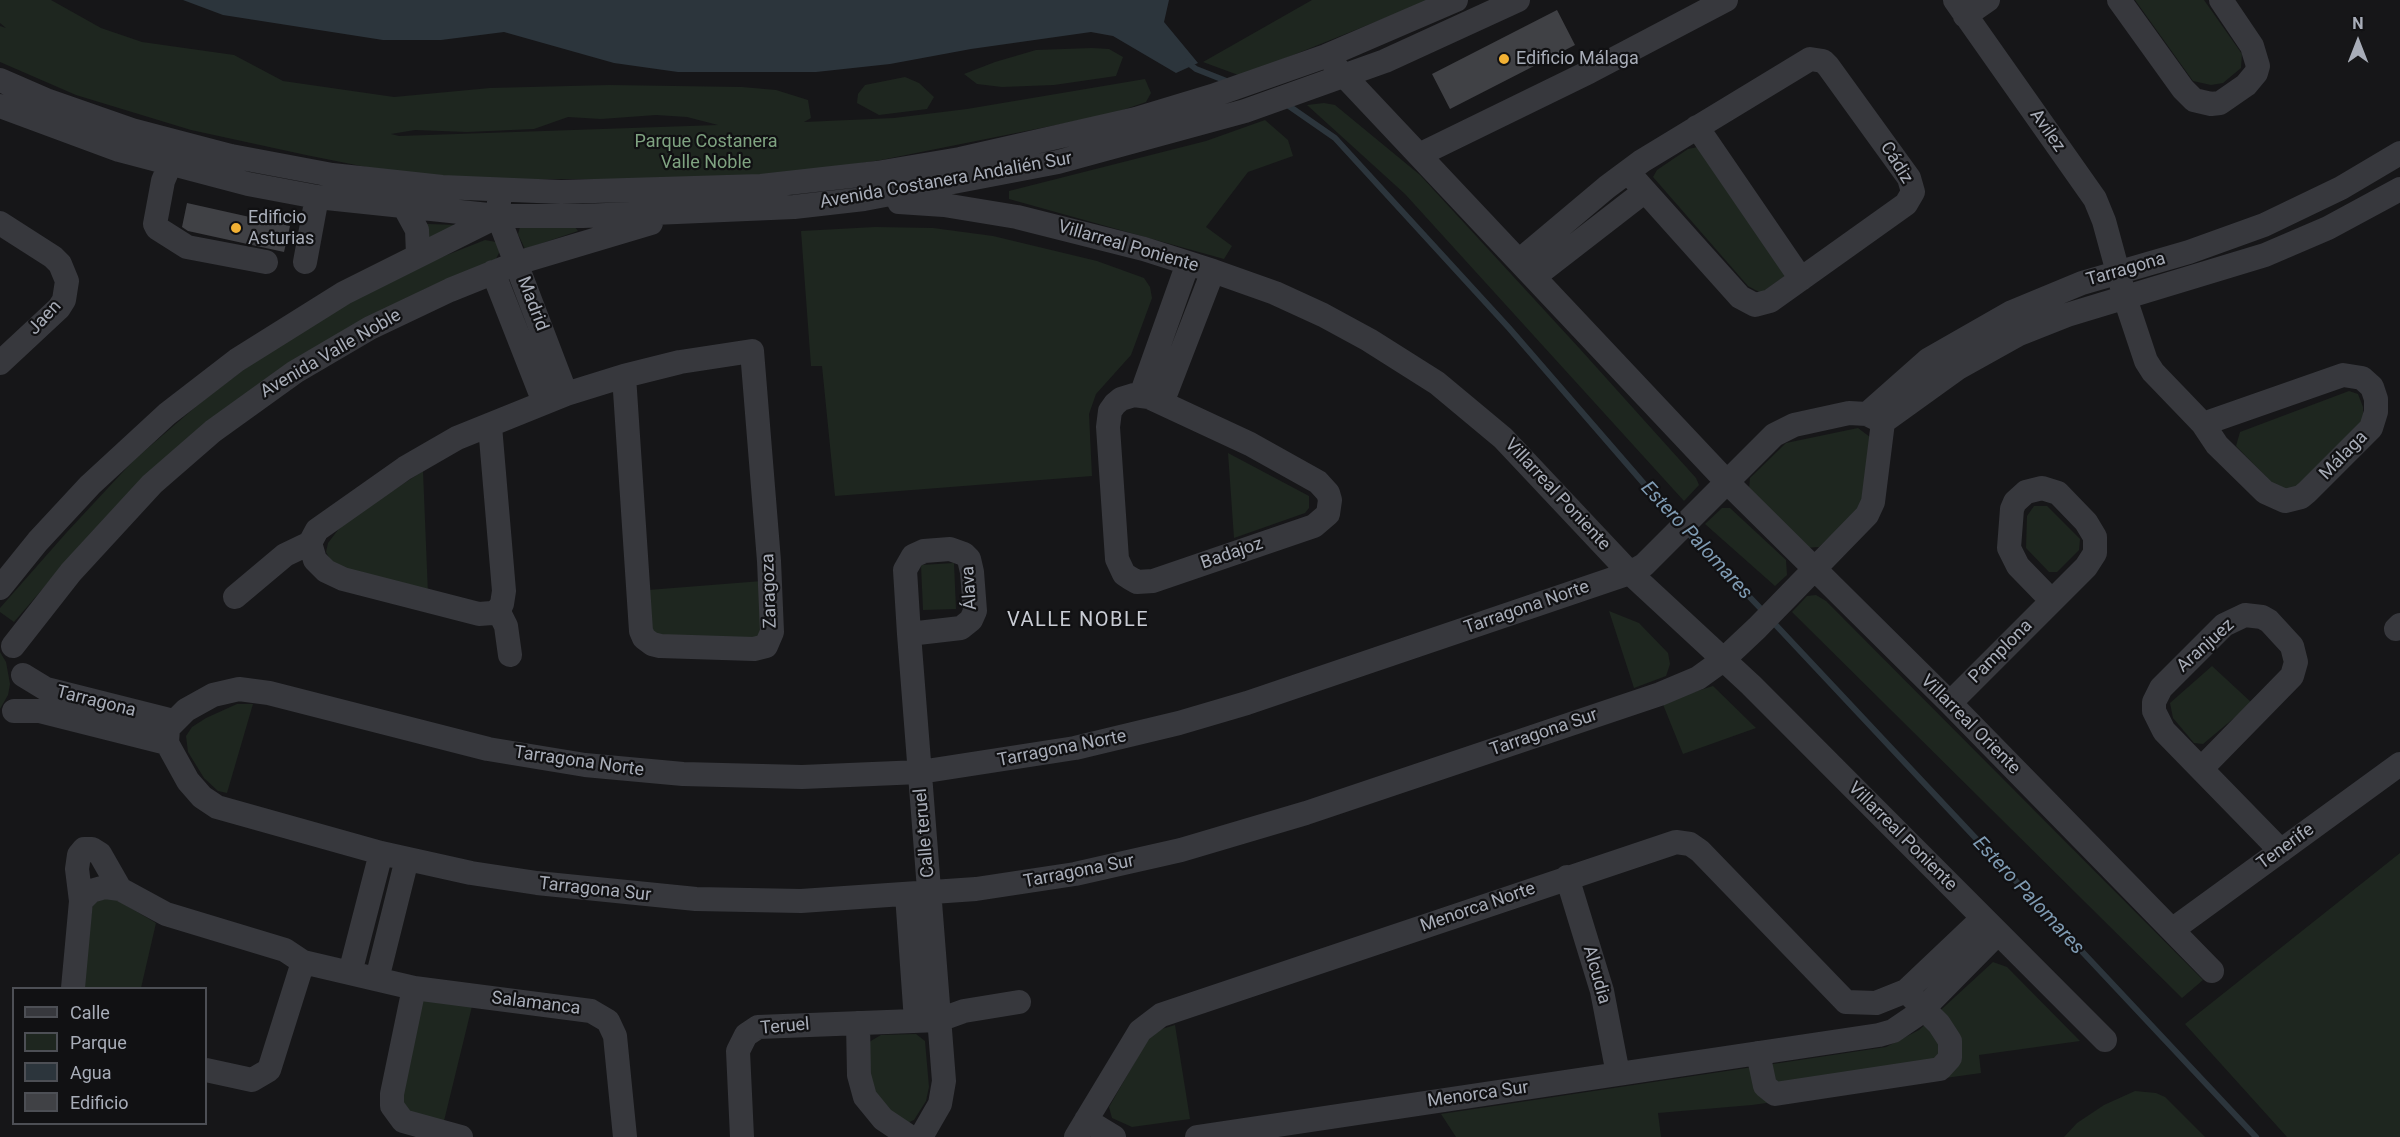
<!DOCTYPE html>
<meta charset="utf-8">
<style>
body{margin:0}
#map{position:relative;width:2400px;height:1137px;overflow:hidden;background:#161618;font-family:Roboto,sans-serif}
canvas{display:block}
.legend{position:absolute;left:12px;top:987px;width:195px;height:138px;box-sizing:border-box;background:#111113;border:2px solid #4d4f55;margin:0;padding:8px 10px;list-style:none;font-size:18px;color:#a8adb8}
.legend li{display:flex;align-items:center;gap:12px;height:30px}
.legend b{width:30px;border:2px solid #4d4f55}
.north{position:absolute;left:2328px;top:12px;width:60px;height:60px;-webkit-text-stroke:4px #111113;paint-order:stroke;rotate:0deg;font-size:16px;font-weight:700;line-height:24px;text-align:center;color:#a8adb8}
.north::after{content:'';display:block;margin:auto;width:21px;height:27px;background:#a8adb8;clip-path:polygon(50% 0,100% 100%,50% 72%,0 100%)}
</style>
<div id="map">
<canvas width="2400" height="1137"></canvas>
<ul class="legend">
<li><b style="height:8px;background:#37383d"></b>Calle</li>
<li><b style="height:16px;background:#1e261f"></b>Parque</li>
<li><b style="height:16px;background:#2c353c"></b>Agua</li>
<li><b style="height:16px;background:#404145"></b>Edificio</li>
</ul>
<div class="north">N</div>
</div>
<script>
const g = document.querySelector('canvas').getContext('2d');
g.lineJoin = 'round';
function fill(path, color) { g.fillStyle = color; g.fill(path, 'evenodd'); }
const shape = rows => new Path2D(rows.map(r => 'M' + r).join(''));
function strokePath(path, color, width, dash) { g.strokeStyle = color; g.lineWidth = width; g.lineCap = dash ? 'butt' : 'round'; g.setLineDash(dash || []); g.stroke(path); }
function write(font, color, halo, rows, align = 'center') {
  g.font = font + ' Roboto,sans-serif'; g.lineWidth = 4.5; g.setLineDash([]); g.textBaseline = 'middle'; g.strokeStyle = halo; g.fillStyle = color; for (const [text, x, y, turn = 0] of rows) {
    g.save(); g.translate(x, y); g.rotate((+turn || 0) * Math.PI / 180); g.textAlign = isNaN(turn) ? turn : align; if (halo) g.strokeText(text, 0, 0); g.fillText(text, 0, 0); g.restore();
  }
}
const green = shape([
 [0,0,51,0,101,28,142,42,234,55,283,81,394,97,490,88,609,85,742,87,776,90,808,100,811,118,804,122,894,118,967,109,1145,79,1151,93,1146,102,1111,114,881,160,799,173,706,179,471,179,371,168,306,155,191,130,76,95,0,62,0,26,6,28,0,23],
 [656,115,687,117,718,125,399,136,391,134,415,130,467,132,534,129,568,117,601,119],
 [1312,0,1430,0,1241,76,1203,62],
 [2135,0,2204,0,2242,54,2241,68,2223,83,2211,85,2193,81],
 [1092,48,1109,49,1123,57,1116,76,1054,85,1002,87,977,84,964,74,995,62,1036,50],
 [905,77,919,83,934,97,927,109,879,115,857,103,858,94,865,85],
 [1324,103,1335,105,1420,175,1580,349,1696,478,1699,485,1684,501,1405,194,1307,105],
 [1265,120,1288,140,1293,156,1248,172,1206,227,1232,246,1224,259,1009,199,1009,191,1206,141],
 [1698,147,1789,273,1761,293,1748,286,1653,177,1657,170,1688,149],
 [425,224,429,224,457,225,429,241],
 [520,227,575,227,578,231,525,249,518,234],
 [875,227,933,228,993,236,1097,261,1144,278,1150,287,1152,298,1131,355,1096,394,1089,414,1092,476,835,496,822,366,811,366,801,231],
 [485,240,496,242,500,251,496,259,423,290,84,541,14,622,0,612,0,608,67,532,134,460,200,403,259,358,335,310,414,268],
 [2349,391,2358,394,2363,407,2363,424,2297,493,2279,490,2236,446,2240,432],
 [1858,428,1870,437,1862,501,1858,511,1819,547,1804,548,1749,490,1750,478,1786,443],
 [1228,453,1309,496,1309,508,1305,513,1234,538],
 [423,471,428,594,346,574,331,561,326,552,328,543,344,522],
 [2034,506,2047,506,2080,539,2079,550,2057,572,2049,572,2026,548,2027,516],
 [1722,508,1730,508,1786,560,1787,575,1775,586,1705,524],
 [954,563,956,609,923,610,921,565],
 [762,581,761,641,668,639,653,633,650,625,648,590],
 [1816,595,1826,601,2203,980,2182,998,1792,612,1807,596],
 [1609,611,1639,623,1668,653,1670,664,1666,676,1634,688],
 [0,652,6,662,10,684,8,695,0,709],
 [2212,666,2252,703,2203,744,2194,743,2173,718,2170,703],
 [1713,686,1756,728,1683,754,1662,702],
 [237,704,253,704,227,793,218,791,204,778,188,752,186,736,192,727,206,718],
 [2400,853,2400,1137,2287,1137,2185,1024],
 [104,898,117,900,156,923,141,988,80,988,93,903],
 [1993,962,2007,967,2080,1041,1979,1055,1981,1073,1752,1105,1658,1113,1661,1137,1456,1137,1441,1114,1886,1047,1919,1030],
 [426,998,473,1002,443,1125,399,1107,417,1009],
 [1175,1025,1190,1119,1132,1127,1112,1118,1109,1107,1152,1032],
 [916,1034,925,1041,929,1087,926,1101,914,1120,907,1123,899,1121,871,1088,869,1042,881,1035],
 [2135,1091,2156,1093,2165,1097,2205,1137,2064,1137,2077,1123,2104,1105]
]);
const water = shape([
 [183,0,1169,0,1164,22,1198,63,1176,73,1113,36,1091,32,971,49,890,64,816,72,678,72,614,63,504,32,441,40,383,40,223,15]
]);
const stream = shape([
 [1187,62,1196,69,1229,82],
 [1286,104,1335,138,1509,328,1678,523],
 [1685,530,1765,613],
 [1772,621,2256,1137]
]);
const building = shape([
 [1557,10,1575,45,1450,109,1432,74],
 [187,203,290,226,284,252,188,231,182,227]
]);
const minor = shape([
 [1955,0,2095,199,2104,221,2125,298,2146,361,2153,372,2203,424,2217,445,2265,492,2285,501,2301,497,2307,492,2371,428,2376,412,2376,399,2372,387,2362,378,2343,375,2203,424],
 [2119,0,2183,89,2194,100,2211,104,2220,103,2246,85,2256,73,2258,66,2252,46,2221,0],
 [1965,16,1988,0],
 [1335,66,1726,481,1950,703,2212,971],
 [0,80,46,100,132,130,231,156,332,175,442,187,561,192,761,186,877,173,960,159,1136,119,1212,96,1326,56,1456,0],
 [0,106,119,150,248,184,317,197,498,216,583,216,794,207,864,199,1058,162,1245,111,1385,61,1518,0],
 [1697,127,1801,279],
 [176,150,163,181,155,224,157,228,187,247,266,262],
 [1419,155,1589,72,1726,0],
 [499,202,498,216,566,394],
 [899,202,944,205,1017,217,1144,249,1213,271,1275,293,1323,315,1369,340,1437,383,1503,438,1630,573,1751,685,2105,1040],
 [405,208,417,230,418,255],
 [0,223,53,257,60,264,67,281,64,300,59,308,0,363],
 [1519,261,1607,187,1642,161,1810,59,1823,61,1828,66,1909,178,1913,192,1906,204,1770,301,1755,305,1740,297,1628,172],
 [305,262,317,197],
 [493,272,544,402],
 [1534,277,1645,191],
 [1134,395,1149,397,1250,444,1318,482,1328,493,1330,500,1328,514,1314,526,1153,581,1137,582,1130,578,1124,574,1117,559,1108,427,1110,411,1115,404,1121,399,1134,395],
 [1141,395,1188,263],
 [1162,403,1213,271],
 [1849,413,1867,414,1883,422,1873,502,1867,515,1757,628,1723,660,1698,678,1660,694,1306,813,1181,850,1075,874,976,889,801,901,696,899,537,883,471,873,381,853,217,807,202,797,188,781,167,743,168,728,186,710,213,695,239,689,269,693,488,749,585,765,683,774,802,777,920,772,1075,748,1179,723,1247,703,1630,573,1644,565,1774,435,1794,425,1849,413],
 [1867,414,1928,360,2012,312,2082,283,2189,252,2264,225,2341,188,2400,153],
 [1883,422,1958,368,2019,334,2067,315,2265,255,2328,228,2400,189],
 [490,426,504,591,502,604,498,610,492,613,479,614,343,579,326,571,315,560,310,543,317,530,405,468,457,438,566,394,624,376,680,362,752,351,769,561,772,632,766,646,754,649,660,646,652,644,644,638,641,631,624,376],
 [0,588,38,541,90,485,167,414,237,360,344,293,498,216],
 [235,597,285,555,310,543],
 [498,610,506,626,510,655],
 [2396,629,2400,625],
 [909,634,961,628,971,620,975,611,972,572,969,559,964,554,950,549,924,551,913,556,905,570,909,634,944,1081,940,1104,921,1137],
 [13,646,71,572,152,484,213,431,295,372,370,328,450,290,517,263,651,223],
 [23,675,46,689,173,721],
 [1950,703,2086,567,2095,553,2095,537,2086,522,2058,493,2042,488,2026,492,2015,502,2012,509,2009,548,2018,566,2052,601],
 [14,711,40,711,167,743],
 [2201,769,2292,676,2296,662,2292,646,2269,621,2262,617,2245,615,2224,625,2161,688,2154,702,2154,711,2164,731,2281,851],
 [1567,877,1602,991,1618,1074],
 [907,895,916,1021],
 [81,901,77,869,79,855,84,849,92,849,100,854,120,889],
 [2172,930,2400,764],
 [350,973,381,853],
 [377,979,407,859],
 [73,988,81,901,91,891,105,887,120,889,166,914,285,950,303,962,414,988,591,1011,608,1021,615,1036,625,1137],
 [414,988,392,1094,392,1106,403,1121,461,1137],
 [1846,1002,1876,1003,1906,991,1983,918],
 [858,1023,859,1075,865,1097,883,1119,910,1137],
 [1758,1053,1765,1086,1775,1094,1940,1069,1950,1058,1950,1041,1939,1024,1906,991],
 [206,1070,252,1080,269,1070,303,962],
 [1086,1120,1114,1137],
 [742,1137,738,1051,746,1035,758,1027,939,1020,964,1011,1019,1002],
 [1076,1137,1140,1031,1161,1015,1676,842,1690,844,1700,851,1846,1002],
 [1197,1137,1879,1035,1893,1031,1918,1014,1998,933]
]);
const markers = [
 [1504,59,6,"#f2b134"],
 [236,228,6,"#f2b134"]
];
const poiNames = [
 ["Edificio Málaga",1516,59],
 ["Edificio",248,218],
 ["Asturias",248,239]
];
const streetNames = [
 ["Avilez",2047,131,55],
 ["Cádiz",1896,163,58],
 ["Avenida Costanera Andalién Sur",946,181,-10],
 ["Villarreal Poniente",1128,247,16],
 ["Tarragona",2126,270,-16],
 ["Madrid",532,304,69],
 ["Jaen",45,318,-47],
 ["Avenida Valle Noble",331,354,-30],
 ["Málaga",2344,456,-46],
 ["Villarreal Poniente",1557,495,47],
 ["Badajoz",1232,554,-19],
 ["Álava",970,588,-94],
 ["Zaragoza",770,591,-92],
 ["Tarragona Norte",1527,608,-19],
 ["Aranjuez",2206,646,-42],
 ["Pamplona",2001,652,-45],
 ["Tarragona",96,702,14],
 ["Villarreal Oriente",1970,725,45],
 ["Tarragona Sur",1544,733,-19],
 ["Tarragona Norte",1062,749,-11],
 ["Tarragona Norte",579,762,8],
 ["Calle teruel",925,833,-95],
 ["Villarreal Poniente",1902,837,45],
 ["Tenerife",2286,847,-36],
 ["Tarragona Sur",1079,872,-11],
 ["Tarragona Sur",595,890,6],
 ["Menorca Norte",1478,908,-19],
 ["Alcudia",1596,975,74],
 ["Salamanca",536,1004,7],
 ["Teruel",785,1027,-5],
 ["Menorca Sur",1478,1095,-8]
];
const parkNames = [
 ["Parque Costanera",706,142],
 ["Valle Noble",706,163]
];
const waterNames = [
 ["Estero Palomares",1696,541,47],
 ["Estero Palomares",2028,896,47]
];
const neighbourhoodNames = [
 ["VALLE NOBLE",1078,621]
];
fill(green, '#1e261f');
fill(water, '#2c353c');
strokePath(stream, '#2c353c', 6);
fill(building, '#404145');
strokePath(minor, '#37383d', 24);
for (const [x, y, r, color] of markers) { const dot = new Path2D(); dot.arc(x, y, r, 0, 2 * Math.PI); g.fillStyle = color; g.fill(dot); strokePath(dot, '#111113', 2); }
write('18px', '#a8adb8', '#111113', poiNames, 'left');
write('18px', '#a8adb8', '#111113', streetNames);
write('18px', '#7fa381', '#111113', parkNames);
write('italic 20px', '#7f9bb3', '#111113', waterNames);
g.letterSpacing = '1.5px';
write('20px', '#c9ccd4', '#111113', neighbourhoodNames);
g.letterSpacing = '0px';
</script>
